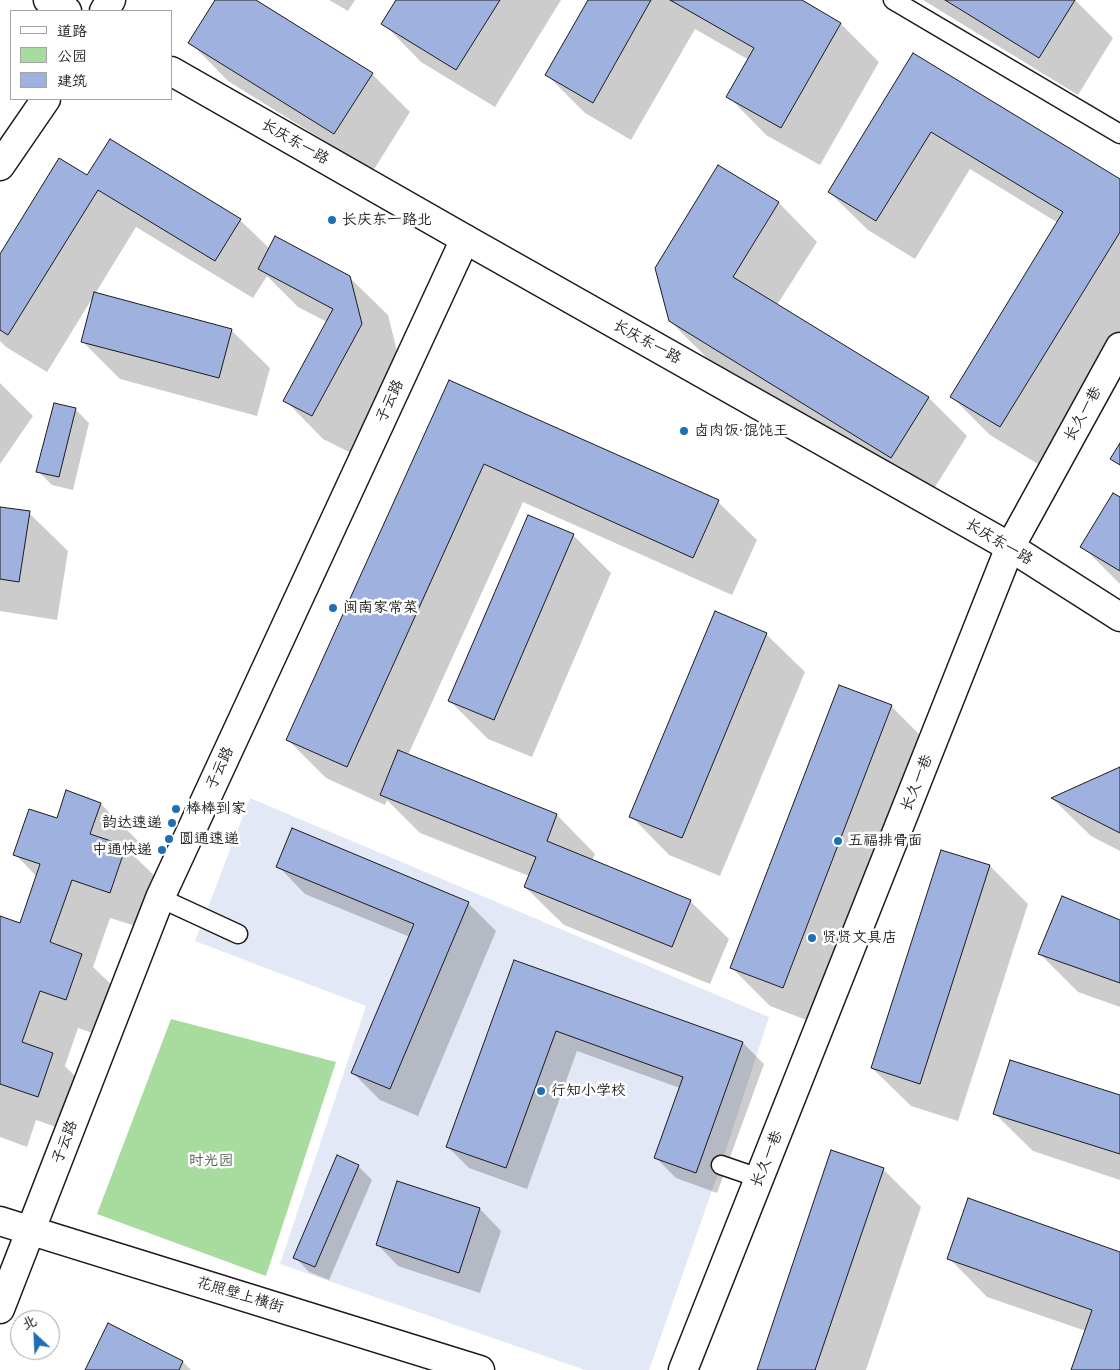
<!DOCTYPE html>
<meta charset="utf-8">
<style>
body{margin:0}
#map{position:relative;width:1120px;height:1370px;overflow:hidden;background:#fff;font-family:"Playpen Sans","LXGW WenKai TC",sans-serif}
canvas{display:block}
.legend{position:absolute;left:10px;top:10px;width:162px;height:90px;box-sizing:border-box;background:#fff;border:1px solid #a4a4a4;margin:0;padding:6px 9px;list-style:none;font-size:15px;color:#1c1c1c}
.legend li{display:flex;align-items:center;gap:10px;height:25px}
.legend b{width:25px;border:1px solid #a4a4a4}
.north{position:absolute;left:10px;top:1310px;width:50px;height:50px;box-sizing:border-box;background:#fff;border:1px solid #a4a4a4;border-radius:50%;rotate:335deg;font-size:14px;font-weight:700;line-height:20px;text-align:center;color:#1c1c1c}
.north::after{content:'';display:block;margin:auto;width:18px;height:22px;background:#1f6fb2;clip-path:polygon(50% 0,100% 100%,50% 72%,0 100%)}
</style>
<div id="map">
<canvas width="1120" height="1370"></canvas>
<ul class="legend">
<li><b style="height:6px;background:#fff"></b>道路</li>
<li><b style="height:14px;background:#a8dc9e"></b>公园</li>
<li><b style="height:14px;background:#9fb1df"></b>建筑</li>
</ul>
<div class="north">北</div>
</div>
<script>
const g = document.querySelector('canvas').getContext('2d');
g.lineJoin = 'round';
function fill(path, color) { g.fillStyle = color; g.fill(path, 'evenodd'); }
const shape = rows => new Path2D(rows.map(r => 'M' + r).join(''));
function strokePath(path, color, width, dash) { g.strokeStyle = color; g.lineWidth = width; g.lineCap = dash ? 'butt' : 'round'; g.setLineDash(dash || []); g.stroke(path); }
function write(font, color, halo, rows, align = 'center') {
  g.font = font + ' "Playpen Sans","LXGW WenKai TC",sans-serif'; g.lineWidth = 5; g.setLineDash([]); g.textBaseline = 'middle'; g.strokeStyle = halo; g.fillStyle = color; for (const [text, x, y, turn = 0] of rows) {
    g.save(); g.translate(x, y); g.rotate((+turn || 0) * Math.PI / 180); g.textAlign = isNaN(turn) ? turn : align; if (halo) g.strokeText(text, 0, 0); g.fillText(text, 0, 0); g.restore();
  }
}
const built = shape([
 [250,798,769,1017,721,1165,649,1370,585,1370,280,1264,366,1006,195,941]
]);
const green = shape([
 [171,1019,336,1062,266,1276,97,1214]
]);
const shadow = shape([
 [216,0,254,0,372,74,410,112,373,171,228,81,190,42],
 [329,0,355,0,348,11],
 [397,0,561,0,495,107,421,62,383,23],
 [590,0,799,0,841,24,879,62,820,165,766,135,728,96,749,60,695,29,631,140,585,113,547,75],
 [923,0,1075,0,1113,38,1078,95],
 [914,55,1120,181,1120,332,1038,464,990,435,952,397,1058,223,970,169,915,259,868,230,829,192],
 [719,167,779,203,817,242,777,305,929,398,967,436,930,495,708,359,670,321],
 [87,176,240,220,270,249,349,277,388,315,400,363,351,453,323,439,285,400,327,322,298,307,267,276,253,298,136,227,95,294,231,330,270,368,257,416,120,379,82,341,93,297,47,372,6,347,0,341,0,256],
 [450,381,718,502,757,540,732,595,523,502,408,755,557,815,595,854,592,861,690,901,729,939,710,984,564,925,525,887,529,876,420,833,387,800,385,805,326,778,288,740],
 [0,383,33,416,0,464],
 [75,409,89,423,73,490,52,485,38,471],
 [1120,498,1120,584,1082,546],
 [0,508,29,513,68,551,57,620,0,611],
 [573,535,611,573,532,757,488,739,450,701],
 [766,634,805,672,720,876,669,855,631,816],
 [891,706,930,745,822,1026,770,1006,731,967],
 [1120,768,1120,851,1091,836,1053,799],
 [101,804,139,842,134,856,164,885,148,930,110,918,93,967,120,993,104,1037,78,1028,65,1066,91,1092,76,1134,36,1120,27,1147,0,1137,0,918,21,925,37,877,15,854,57,820],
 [293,830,469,904,496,931,418,1116,380,1100,353,1073,410,937,305,894,278,866],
 [990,866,1028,904,958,1121,911,1106,872,1068],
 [1120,922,1120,1007,1078,992,1039,953],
 [515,962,743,1043,764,1064,717,1193,676,1178,655,1157,680,1088,577,1051,527,1189,469,1168,448,1147],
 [1120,1096,1120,1180,1033,1151,994,1113],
 [358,1166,372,1180,329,1280,309,1272,295,1257],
 [883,1169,921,1207,866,1370,759,1370],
 [398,1182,480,1209,501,1231,480,1293,398,1266,377,1244],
 [1120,1253,1120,1370,1072,1370,1086,1331,987,1297,949,1258],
 [109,1325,183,1362,191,1370,86,1370]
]);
const building = shape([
 [215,0,256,0,373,73,334,134,188,43,215,0],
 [396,0,500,0,456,70,381,24,396,0],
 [588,0,651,0,593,103,545,75,588,0],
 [670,0,802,0,841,23,781,128,726,97,754,48,670,0],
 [945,0,1075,0,1039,58,945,0],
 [913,53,1120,179,1120,232,1000,427,950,397,1063,212,931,132,876,221,828,192,913,53],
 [110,139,241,219,215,261,98,190,8,335,0,330,0,254,59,158,87,175,110,139],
 [718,165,779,202,733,277,929,397,891,458,669,321,655,268,718,165],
 [275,236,350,276,362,324,312,416,283,401,333,309,258,269,275,236],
 [94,292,232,329,219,378,81,342,94,292],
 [449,380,719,500,693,558,484,464,347,767,286,740,449,380],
 [54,403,76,408,59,477,36,472,54,403],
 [1120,443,1120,465,1110,459,1120,443],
 [1113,493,1120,497,1120,571,1080,547,1113,493],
 [0,507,30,511,19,582,0,579,0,507],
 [528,515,574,534,494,720,448,701,528,515],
 [715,611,767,633,682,838,629,817,715,611],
 [839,685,892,705,783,988,730,968,839,685],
 [398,750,557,814,547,841,691,900,672,947,524,887,536,857,380,795,398,750],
 [1120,767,1120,833,1051,798,1120,767],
 [66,790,101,803,90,834,126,846,110,893,72,880,50,942,82,954,66,1000,40,991,22,1042,53,1053,38,1097,0,1084,0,916,20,923,40,864,13,855,29,809,57,818,66,790],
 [292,828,469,902,390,1089,351,1073,414,924,276,867,292,828],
 [941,850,990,865,920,1084,871,1068,941,850],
 [1062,896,1120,920,1120,983,1038,954,1062,896],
 [514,960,743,1042,696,1173,654,1158,683,1077,556,1031,506,1168,446,1147,514,960],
 [1010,1060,1120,1095,1120,1154,993,1114,1010,1060],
 [831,1150,884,1168,815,1370,757,1370,831,1150],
 [337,1155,359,1165,315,1267,293,1258,337,1155],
 [397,1181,480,1208,459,1273,376,1245,397,1181],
 [968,1198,1120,1252,1120,1370,1071,1370,1092,1310,947,1259,968,1198],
 [108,1323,183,1361,179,1370,85,1370,108,1323]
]);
const service = shape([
 [893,0,1120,134],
 [160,898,238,934],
 [721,1165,759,1178]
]);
const minor = shape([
 [104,11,111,0],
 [0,166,46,99],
 [0,1221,480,1370],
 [0,1309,160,898,465,239],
 [683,1370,1010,547,1120,347]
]);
const secondary = shape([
 [48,0,67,11],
 [171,71,465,239,1010,547,1120,617]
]);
const markers = [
 [332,220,5,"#1f6fb2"],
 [684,431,5,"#1f6fb2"],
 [333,608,5,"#1f6fb2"],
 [176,809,5,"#1f6fb2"],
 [172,823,5,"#1f6fb2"],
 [169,839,5,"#1f6fb2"],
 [838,841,5,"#1f6fb2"],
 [162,850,5,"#1f6fb2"],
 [812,938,5,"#1f6fb2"],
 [541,1091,5,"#1f6fb2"]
];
const streetNames = [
 ["长庆东一路",295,142,30],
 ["长庆东一路",647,342,29],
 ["子云路",390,401,-65],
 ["长久一巷",1083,414,-61],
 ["长庆东一路",999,542,31],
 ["子云路",220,768,-65],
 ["长久一巷",917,783,-68],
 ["子云路",65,1142,-69],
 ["长久一巷",767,1159,-68],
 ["花照壁上横街",240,1295,17]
];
const poiNames = [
 ["长庆东一路北",342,220],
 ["卤肉饭·馄饨王",694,431],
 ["闽南家常菜",343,608],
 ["棒棒到家",186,809],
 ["韵达速递",162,823,"right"],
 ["圆通速递",179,839],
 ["五福排骨面",848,841],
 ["中通快递",152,850,"right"],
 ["贤贤文具店",822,938],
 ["行知小学校",551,1091]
];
const parkNames = [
 ["时光园",211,1161]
];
fill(built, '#e2e8f5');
fill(green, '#a8dc9e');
fill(shadow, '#0003');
fill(building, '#9fb1df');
strokePath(building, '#1c1c1c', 1);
strokePath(service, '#1c1c1c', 21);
strokePath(minor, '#1c1c1c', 31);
strokePath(secondary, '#1c1c1c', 31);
strokePath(service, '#fff', 18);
strokePath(minor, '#fff', 28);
strokePath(secondary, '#fff', 28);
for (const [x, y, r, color] of markers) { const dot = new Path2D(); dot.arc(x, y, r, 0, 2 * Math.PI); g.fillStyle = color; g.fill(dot); strokePath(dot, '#fff', 2); }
write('15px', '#1c1c1c', '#fff', streetNames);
write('15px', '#1c1c1c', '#fff', poiNames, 'left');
write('15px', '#4d5f4a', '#fff', parkNames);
</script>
